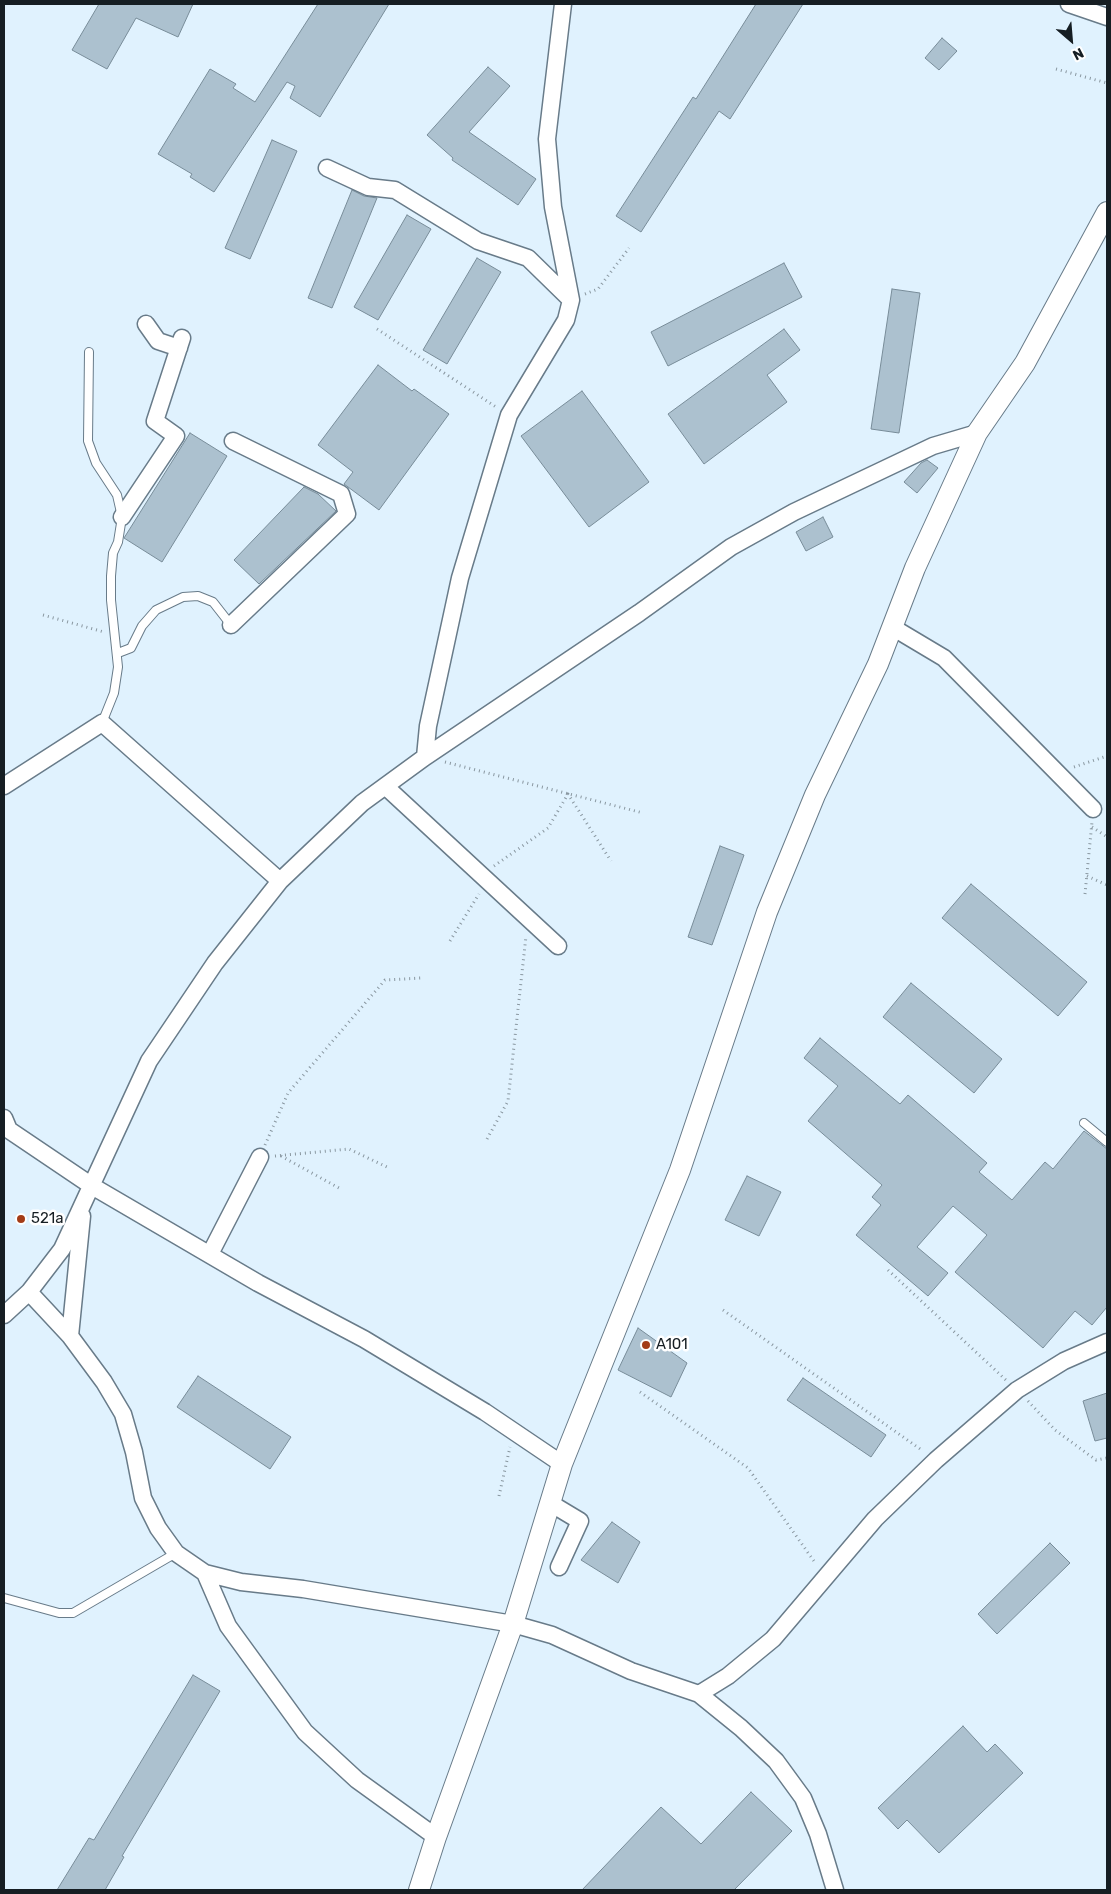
<!DOCTYPE html>
<style>
body{margin:0}
#map{position:relative;width:1111px;height:1894px;overflow:hidden;background:#e0f2fe;font-family:Rubik,sans-serif}
canvas{display:block}
.frame{position:absolute;inset:0;border:5px solid #161e23;pointer-events:none}
.north{position:absolute;left:1046px;top:15px;width:50px;height:50px;-webkit-text-stroke:4px #fff;paint-order:stroke;rotate:153deg;font-size:14px;font-weight:700;line-height:20px;text-align:center;color:#161e23}
.north::after{content:'';display:block;margin:auto;width:18px;height:22px;background:#161e23;clip-path:polygon(50% 0,100% 100%,50% 72%,0 100%)}
</style>
<div id="map">
<canvas width="1111" height="1894"></canvas>
<div class="frame"></div>
<div class="north">N</div>
</div>
<script>
const g = document.querySelector('canvas').getContext('2d');
g.lineJoin = 'round';
function fill(path, color) { g.fillStyle = color; g.fill(path, 'evenodd'); }
const shape = rows => new Path2D(rows.map(r => 'M' + r).join(''));
function strokePath(path, color, width, dash) { g.strokeStyle = color; g.lineWidth = width; g.lineCap = dash ? 'butt' : 'round'; g.setLineDash(dash || []); g.stroke(path); }
function write(font, color, halo, rows, align = 'center') {
  g.font = font + ' Rubik,sans-serif'; g.lineWidth = 5; g.setLineDash([]); g.textBaseline = 'middle'; g.strokeStyle = halo; g.fillStyle = color; for (const [text, x, y, turn = 0] of rows) {
    g.save(); g.translate(x, y); g.rotate((+turn || 0) * Math.PI / 180); g.textAlign = isNaN(turn) ? turn : align; if (halo) g.strokeText(text, 0, 0); g.fillText(text, 0, 0); g.restore();
  }
}
const building = shape([
 [99,4,193,4,178,37,136,18,107,69,72,50,99,4],
 [318,4,389,4,320,117,290,98,295,86,287,82,214,192,190,177,192,174,158,154,210,69,236,84,233,88,255,102,318,4],
 [756,4,803,4,730,119,719,111,641,232,616,216,693,97,696,99,756,4],
 [942,38,957,51,939,70,925,58,942,38],
 [488,67,510,86,469,132,536,179,518,205,452,160,453,158,427,135,488,67],
 [272,140,297,151,250,259,225,248,272,140],
 [352,190,364,196,377,198,332,308,308,298,352,190],
 [407,215,431,229,378,320,354,307,407,215],
 [477,258,501,272,447,364,423,350,477,258],
 [784,263,802,297,668,366,651,332,784,263],
 [892,289,920,293,899,433,871,429,892,289],
 [784,329,800,350,767,375,787,402,704,464,668,414,784,329],
 [378,365,412,391,414,389,449,414,379,510,344,484,353,472,318,445,378,365],
 [582,391,649,482,589,527,521,436,582,391],
 [190,433,227,456,162,562,124,538,190,433],
 [927,460,938,468,917,493,904,482,921,463,927,460],
 [304,487,318,494,336,511,259,584,234,560,304,487],
 [823,517,833,537,806,551,796,532,823,517],
 [720,846,744,855,712,945,688,937,720,846],
 [971,884,1087,982,1058,1016,942,918,971,884],
 [911,983,1002,1059,974,1093,883,1017,911,983],
 [820,1038,900,1104,908,1095,987,1163,979,1172,1012,1200,1045,1162,1053,1169,1084,1131,1107,1149,1107,1307,1092,1325,1075,1311,1043,1348,955,1272,987,1235,953,1206,917,1247,948,1273,928,1296,856,1235,881,1205,872,1197,882,1185,808,1121,838,1086,804,1058,820,1038],
 [747,1176,781,1192,759,1236,725,1220,747,1176],
 [638,1328,687,1363,671,1397,618,1370,638,1328],
 [198,1376,291,1437,270,1469,177,1407,198,1376],
 [803,1378,886,1435,871,1457,787,1400,803,1378],
 [1107,1393,1107,1438,1095,1441,1083,1401,1107,1393],
 [612,1522,640,1542,618,1583,581,1560,612,1522],
 [1050,1543,1070,1563,997,1634,978,1614,1050,1543],
 [193,1675,220,1691,122,1856,124,1857,105,1890,57,1890,89,1838,94,1840,193,1675],
 [963,1726,987,1752,995,1744,1023,1773,939,1853,907,1820,898,1829,878,1808,963,1726],
 [751,1792,792,1831,734,1890,582,1890,661,1807,701,1844,751,1792]
]);
const path = shape([
 [1056,69,1107,83],
 [585,294,598,289,629,248],
 [377,329,496,407],
 [43,615,104,632],
 [445,762,643,813],
 [1074,767,1107,756],
 [1092,827,1107,837],
 [494,866,548,828,568,794,611,861],
 [1087,876,1107,885],
 [1085,894,1092,822],
 [450,941,479,894],
 [487,1139,508,1101,526,936],
 [265,1145,288,1093,385,980,421,978],
 [275,1156,349,1149,387,1167],
 [281,1156,339,1188],
 [888,1270,1007,1381],
 [723,1310,923,1451],
 [640,1392,748,1468,816,1564],
 [1028,1401,1055,1430,1096,1460,1107,1458],
 [499,1496,510,1447]
]);
const service = shape([
 [89,352,88,441,96,463,117,495,122,517,118,542,113,553,111,576,111,600,118,667,114,693,102,723],
 [118,653,131,648,142,626,156,610,183,597,198,596,213,602,231,625],
 [1084,1123,1107,1142],
 [4,1598,59,1613,73,1613,176,1553]
]);
const minor = shape([
 [1069,4,1107,17],
 [327,168,368,187,395,190,478,241,528,258,571,300],
 [146,324,158,341,179,348],
 [122,517,176,436,155,421,182,338],
 [231,625,347,514,341,494,233,441],
 [892,627,944,658,1093,809],
 [425,757,428,726,460,578,509,415,566,320,571,300,553,207,547,139,563,4],
 [4,786,102,723,280,881],
 [385,786,558,946],
 [4,1118,9,1130,92,1186,258,1283,364,1339,485,1412,562,1464],
 [210,1254,260,1157],
 [29,1292,70,1336,104,1382,123,1414,134,1452,143,1498,158,1528,176,1553,205,1573,241,1582,303,1589,513,1624,552,1635,631,1671,699,1694,741,1728,776,1761,803,1798,818,1834,835,1890],
 [4,1315,29,1292,62,1249,149,1061,215,963,280,881,362,803,425,757,639,613,731,547,794,512,933,446,977,433],
 [70,1336,82,1216],
 [550,1503,580,1521,559,1567],
 [205,1573,228,1626,305,1732,357,1780,436,1837],
 [699,1694,728,1676,773,1639,875,1519,936,1460,1017,1390,1064,1361,1107,1342]
]);
const tertiary = shape([
 [419,1890,436,1837,513,1624,562,1464,680,1170,767,912,815,795,878,664,915,568,977,433,1025,363,1107,212]
]);
const markers = [
 [21,1219,5,"#a33c17"],
 [646,1345,5,"#a33c17"]
];
const poiNames = [
 ["521a",31,1219],
 ["A101",656,1345]
];
fill(building, '#acc1cf');
strokePath(building, '#788c99', 1);
strokePath(service, '#687b89', 10);
strokePath(minor, '#687b89', 19);
strokePath(tertiary, '#687b89', 22);
strokePath(path, '#8997a0', 3, [1, 4]);
strokePath(service, '#fff', 8);
strokePath(minor, '#fff', 16);
strokePath(tertiary, '#fff', 20);
for (const [x, y, r, color] of markers) { const dot = new Path2D(); dot.arc(x, y, r, 0, 2 * Math.PI); g.fillStyle = color; g.fill(dot); strokePath(dot, '#fff', 2); }
write('15px', '#161e23', '#fff', poiNames, 'left');
</script>
